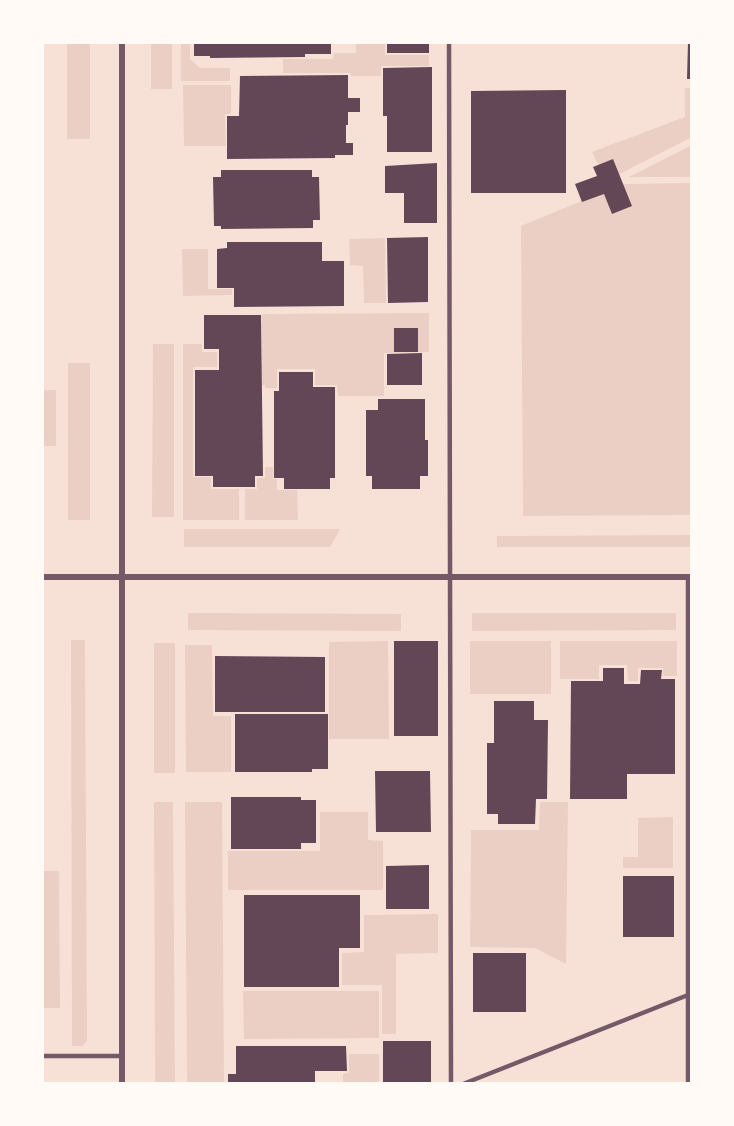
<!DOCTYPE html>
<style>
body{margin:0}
#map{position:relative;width:734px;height:1126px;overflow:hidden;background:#f7e1d7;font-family:Mulish,sans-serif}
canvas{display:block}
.frame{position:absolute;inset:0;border:44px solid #fffaf5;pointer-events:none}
</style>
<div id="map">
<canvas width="734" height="1126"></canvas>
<div class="frame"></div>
</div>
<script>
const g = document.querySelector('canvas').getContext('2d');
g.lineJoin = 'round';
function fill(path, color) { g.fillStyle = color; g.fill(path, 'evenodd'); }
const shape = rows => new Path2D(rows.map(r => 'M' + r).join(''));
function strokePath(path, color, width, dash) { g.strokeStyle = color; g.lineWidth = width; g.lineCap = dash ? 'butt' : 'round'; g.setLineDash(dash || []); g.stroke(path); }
const green = shape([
 [67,42,90,42,90,139,67,139],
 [151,42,172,42,172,89,151,89],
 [181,42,190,42,190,59,200,68,230,68,230,81,181,81],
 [356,42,385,42,385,55,429,55,429,66,381,66,381,76,351,76,350,73,283,73,283,59,333,59,334,53,356,53],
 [183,85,231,85,231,114,225,114,226,146,184,146],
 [685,88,692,88,692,137,606,181,592,152,685,117],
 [692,145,692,177,629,177],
 [692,183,692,515,523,516,521,226,623,184],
 [385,238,386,303,364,303,363,266,350,265,349,239],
 [182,249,208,249,208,289,232,289,232,295,183,296],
 [429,313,429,352,384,353,384,396,338,396,337,385,315,385,315,369,277,369,277,388,265,388,265,385,262,385,262,314],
 [153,344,174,344,174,517,152,517],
 [183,344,202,344,202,352,217,352,217,367,193,367,193,477,211,477,211,489,239,489,239,520,183,520],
 [68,363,90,363,90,520,68,520],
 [42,390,56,390,56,446,42,446],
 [265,467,273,467,273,479,277,479,277,490,297,490,298,520,245,520,245,489,257,489,257,478,265,478],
 [184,529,340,529,330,547,184,547],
 [692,535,692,547,497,547,497,536],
 [188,613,401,614,401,631,188,630],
 [472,613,676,613,676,630,472,631],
 [71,640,85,640,87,1041,82,1046,72,1046],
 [388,641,389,739,329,739,329,642],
 [470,641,551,641,551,694,470,694],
 [560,641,677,641,677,676,663,676,663,668,638,668,638,681,628,681,627,665,599,665,599,679,560,679],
 [154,643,175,643,175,773,154,773],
 [185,645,212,645,213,716,231,716,231,772,186,772],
 [154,802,173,802,175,1084,155,1084],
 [185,802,222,802,224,1084,187,1084],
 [540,802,568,802,566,964,535,948,470,947,471,830,539,830],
 [320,812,368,812,368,840,383,841,383,890,228,890,228,851,320,851],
 [673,817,673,868,623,868,623,857,638,857,638,818],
 [42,871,59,871,60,1008,42,1008],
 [438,914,438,953,396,954,396,1034,382,1034,382,985,342,985,342,953,364,952,364,915],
 [243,991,379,991,379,1038,244,1039],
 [349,1054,379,1054,379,1084,343,1084,343,1074,349,1073]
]);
const building = shape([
 [194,42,331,42,331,54,305,54,305,57,210,58,210,56,194,56],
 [387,42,429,42,429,53,387,53],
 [688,42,692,42,692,79,687,79],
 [432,67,432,152,387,152,387,116,383,116,383,68],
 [348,75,348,98,360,98,360,112,348,112,348,125,346,125,346,143,353,143,353,155,335,155,335,158,227,159,227,116,239,116,240,76],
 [566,90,566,193,471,193,471,91],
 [613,159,632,206,612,214,604,194,582,202,575,184,597,176,593,167],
 [437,163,437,223,404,223,404,193,385,193,385,166],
 [221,170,312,170,312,177,319,177,320,220,313,220,313,228,221,229,221,226,214,226,213,177,221,177],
 [428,237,428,302,388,303,387,238],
 [227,242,322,242,322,261,344,261,344,306,234,307,234,288,217,288,217,249,227,248],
 [204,315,261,315,263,476,255,476,255,487,213,487,213,476,195,476,195,370,219,370,219,349,204,349],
 [394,328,418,328,418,352,394,352],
 [422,353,422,385,387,385,387,354],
 [279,372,313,372,313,387,335,387,335,478,330,478,330,489,284,489,284,478,274,478,274,391,279,391],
 [378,399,425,399,425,440,428,440,428,476,420,476,420,489,372,489,372,476,366,476,366,410,378,410],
 [394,641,438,641,438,736,394,736],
 [215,656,325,657,325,712,215,712],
 [603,668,624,668,624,684,640,684,641,670,662,670,661,679,675,679,675,774,627,774,627,799,570,799,571,681,603,681],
 [494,701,534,701,534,720,548,720,547,799,536,799,535,824,498,824,498,814,487,814,487,743,494,743],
 [235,714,328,714,328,769,312,769,312,772,235,772],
 [375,771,430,771,431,832,376,832],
 [231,797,301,797,301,800,316,800,316,843,301,843,301,849,231,849],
 [429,865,429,909,386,909,386,866],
 [623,876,674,876,674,937,623,937],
 [244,895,360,895,360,948,339,948,339,987,244,987],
 [473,953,526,953,526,1012,473,1012],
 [383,1041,431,1041,431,1084,383,1084],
 [236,1046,346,1046,347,1071,315,1071,315,1084,228,1084,228,1074,236,1074]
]);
const service = shape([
 [449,42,451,1084],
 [688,577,688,1084],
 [42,1056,122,1056],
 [463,1084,688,995]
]);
const minor = shape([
 [122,42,122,1084],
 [42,577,692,577]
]);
fill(green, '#ebcfc5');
fill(building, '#644757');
strokePath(service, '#755966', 4.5);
strokePath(minor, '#755966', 6);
</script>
